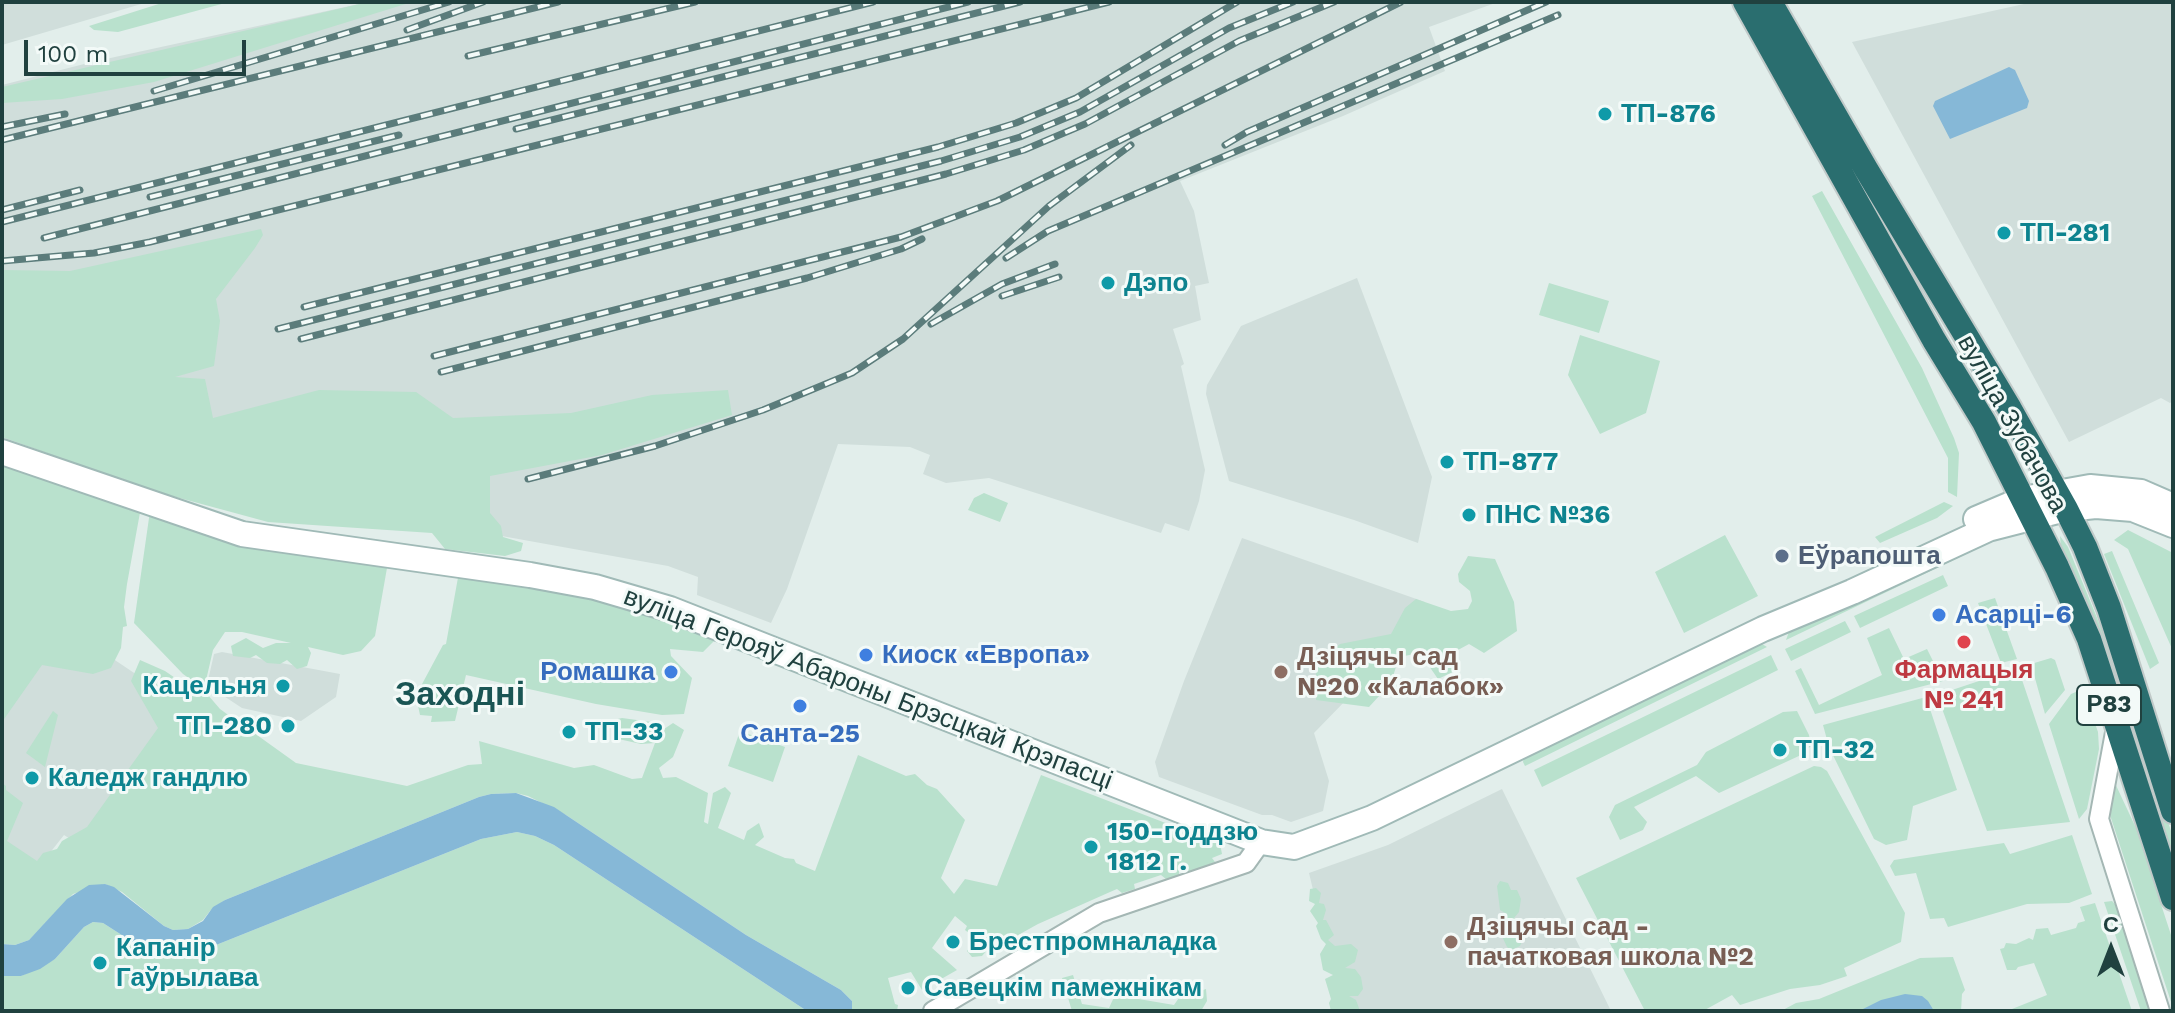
<!DOCTYPE html>
<meta charset="utf-8">
<style>
body{margin:0}
#map{position:relative;width:2175px;height:1013px;overflow:hidden;background:#e2eeeb;font-family:"Work Sans",sans-serif}
canvas{display:block}
.frame{position:absolute;inset:0;border:4px solid #20413f;pointer-events:none}
.north{position:absolute;left:2071px;top:909px;width:80px;height:80px;-webkit-text-stroke:6px #f3faf8;paint-order:stroke;rotate:0deg;font-size:22px;font-weight:700;line-height:32px;text-align:center;color:#20413f}
.north::after{content:'';display:block;margin:auto;width:28px;height:36px;background:#20413f;clip-path:polygon(50% 0,100% 100%,50% 72%,0 100%)}
.scale{position:absolute;left:24px;top:40px;width:222px;height:36px;box-sizing:border-box;border:4px solid #20413f;border-top:0;padding-left:10px;font-size:24px;line-height:28px;white-space:nowrap;color:#20413f;-webkit-text-stroke:6px #f3faf8;paint-order:stroke}
</style>
<div id="map">
<canvas width="2175" height="1013"></canvas>
<div class="frame"></div>
<div class="north">С</div>
<div class="scale">100 m</div>
</div>
<script>
const g = document.querySelector('canvas').getContext('2d');
g.lineJoin = 'round';
function fill(path, color) { g.fillStyle = color; g.fill(path, 'evenodd'); }
const shape = rows => new Path2D(rows.map(r => 'M' + r).join(''));
function strokePath(path, color, width, dash) { g.strokeStyle = color; g.lineWidth = width; g.lineCap = dash ? 'butt' : 'round'; g.setLineDash(dash || []); g.stroke(path); }
function write(font, color, halo, rows, align = 'center') {
  g.font = font + ' "Work Sans",sans-serif'; g.lineWidth = 6; g.setLineDash([]); g.textBaseline = 'middle'; g.strokeStyle = halo; g.fillStyle = color; for (const [text, x, y, turn = 0] of rows) {
    g.save(); g.translate(x, y); g.rotate((+turn || 0) * Math.PI / 180); g.textAlign = isNaN(turn) ? turn : align; if (halo) g.strokeText(text, 0, 0); g.fillText(text, 0, 0); g.restore();
  }
}
const built = shape([
 [2,2,148,2,2,45],
 [368,2,1498,2,1429,27,1445,71,1343,116,1180,181,1194,211,1209,283,1195,286,1201,320,1173,329,1184,364,1181,366,1205,470,1199,501,1189,531,1165,523,1161,533,989,478,946,483,923,474,930,455,910,447,838,444,787,589,771,623,697,595,698,577,668,566,413,520,2,413,2,85,92,62],
 [2033,2,2173,2,2173,401,2170,403,2161,398,2069,442,1852,42],
 [1357,278,1432,477,1418,543,1354,520,1229,481,1206,394,1207,385,1241,326],
 [1242,538,1425,602,1383,662,1314,733,1329,781,1323,811,1291,822,1272,815,1262,815,1159,777,1155,762,1184,681],
 [94,646,152,685,261,826,138,882,64,835,19,892,2,893,2,659],
 [222,652,340,674,336,697,301,721,242,708,207,685,214,654],
 [1502,789,1611,1011,1342,1011,1309,873,1388,845]
]);
const green = shape([
 [165,2,229,2,118,32,94,30,89,26],
 [368,2,412,2,154,82,62,99,2,103,2,87],
 [1822,191,1922,368,1954,438,1959,453,1957,497,1948,492,1948,458,1812,196],
 [261,229,263,235,255,248,216,299,220,321,214,366,175,377,205,379,213,418,319,390,416,392,453,418,571,413,652,395,728,390,732,415,602,455,490,476,490,513,501,526,503,537,523,543,521,551,505,556,445,549,432,533,268,522,150,490,2,437,2,270,70,271],
 [1549,283,1609,301,1599,333,1539,315],
 [1580,335,1660,361,1646,413,1600,434,1568,375],
 [2,459,141,507,127,584,124,607,127,626,123,627,121,648,111,668,93,674,42,665,2,722],
 [984,493,1008,503,1000,522,968,510,974,498],
 [1944,502,1953,506,1937,518,1880,543,1875,537],
 [150,511,380,562,387,568,375,636,361,651,343,655,308,647,311,653,307,666,297,669,287,660,280,664,267,663,256,655,250,658,233,656,231,646,246,638,263,648,276,643,291,643,242,632,225,632,213,650,204,689,183,674,134,623],
 [2128,530,2173,553,2173,624,2171,626,2173,651,2128,549,2114,540],
 [1725,535,1758,596,1684,633,1655,572],
 [2060,536,2068,547,2104,635,2134,732,2161,801,2173,837,2173,872,2098,636,2061,548],
 [1981,543,1983,546,1786,640,1790,629],
 [2112,551,2159,663,2150,669,2104,554],
 [1468,556,1495,559,1514,602,1517,631,1484,653,1469,644,1458,650,1457,670,1438,679,1420,653,1399,657,1391,683,1369,707,1316,700,1316,663,1340,644,1391,634,1405,608,1416,599,1451,611,1468,609,1472,601,1470,591,1459,582,1458,574],
 [459,572,555,586,712,632,715,640,703,652,670,649,671,656,692,678,684,714,662,715,596,704,466,675,455,721,431,722,432,716,420,715,417,701,421,686,443,645,446,644],
 [1943,575,1948,586,1860,628,1854,616],
 [1995,598,2017,659,2001,663,1978,603],
 [1845,621,1851,632,1791,661,1785,649],
 [1889,628,1904,659,1927,649,1943,681,1815,714,1795,671,1801,668,1819,705,1882,675,1867,638],
 [1762,644,1767,647,1525,766,1523,762,1524,757,1750,646],
 [1771,655,1778,670,1542,787,1534,770],
 [2051,658,2055,660,2065,690,2045,714,2031,664],
 [140,660,165,671,200,695,208,695,220,709,231,717,235,715,251,728,250,730,296,763,407,786,468,765,482,764,479,741,574,768,594,765,632,779,642,778,655,743,641,744,614,738,614,729,600,723,622,718,659,723,661,731,673,723,684,730,673,757,659,768,663,778,676,777,708,793,704,822,708,824,713,793,725,787,731,793,718,828,744,840,747,831,759,823,764,837,755,845,785,858,794,859,796,863,815,871,858,755,906,776,915,774,927,785,937,789,965,820,941,878,954,894,965,879,997,886,1041,775,1220,844,1222,854,1212,858,1215,862,1190,872,1184,867,1179,869,1179,875,1166,879,1161,875,1134,884,1135,889,1122,893,1117,889,1110,892,1038,924,993,949,990,947,982,956,972,957,967,951,975,938,965,930,967,926,955,916,932,948,957,970,922,990,911,972,888,978,895,1004,898,1005,897,1011,852,1011,852,1001,841,990,746,935,566,815,528,796,516,793,491,794,479,797,225,900,210,911,203,920,188,929,173,930,164,926,122,892,105,884,73,894,29,940,15,945,2,944,2,783,6,786,6,790,23,803,7,841,37,861,43,853,57,849,62,841,87,827,158,728,131,681],
 [2018,668,2070,822,1987,831,1937,695],
 [2083,689,2098,732,2099,749,2087,809,2079,819,2049,724,2071,694],
 [1926,697,1957,790,1913,806,1907,840,1886,845,1874,839,1829,747,1823,725],
 [53,711,58,715,45,767,26,753],
 [1797,711,1809,735,1811,746,1801,755,1719,793,1696,776,1634,807,1647,822,1643,830,1620,840,1609,817,1615,805,1697,765,1706,752,1783,712],
 [740,731,785,747,773,782,728,766],
 [1814,766,1821,767,1827,771,1905,913,1901,942,1844,968,1847,976,1820,985,1790,989,1740,1005,1732,995,1703,1011,1645,1011,1576,878],
 [2113,779,2136,828,2173,941,2173,1008,2110,815,2109,798],
 [517,832,535,836,554,845,807,1011,2,1011,2,976,21,976,55,959,84,927,93,922,103,923,153,955,181,959,481,839],
 [2072,835,2092,894,2069,903,2027,904,1948,927,1944,918,1930,919,1916,873,1895,876,1890,866,1894,860,2004,843,2010,854],
 [1500,881,1508,883,1511,890,1517,890,1521,899,1519,912,1514,918,1521,922,1524,929,1519,934,1523,939,1520,946,1511,950,1507,947,1500,932,1501,920,1507,914,1500,910,1497,886],
 [1316,888,1321,893,1319,903,1324,904,1326,910,1323,920,1326,920,1334,935,1328,940,1335,946,1351,944,1358,950,1355,962,1345,968,1355,969,1361,977,1363,989,1358,996,1349,996,1356,1000,1360,1011,1331,1011,1329,1003,1331,999,1325,979,1333,975,1323,970,1320,954,1326,944,1321,939,1316,926,1318,923,1310,911,1315,904,1309,901,1310,889],
 [2112,901,2118,907,2153,1011,2141,1011,2104,902],
 [2095,903,2132,1011,2007,1011,2047,995,2034,963,2018,967,2016,970,2007,970,2000,949,2004,948,2006,943,2016,944,2029,938,2033,940,2036,929,2048,928,2051,935,2076,928,2078,923,2085,921,2080,907],
 [1953,957,1965,990,1962,994,1961,1011,1781,1011,1796,1003,1819,999,1920,958],
 [1073,975,1082,1004,1109,1008,1115,995,1174,1005,1183,992,1197,998,1200,991,1206,989,1207,1001,1201,1011,1072,1011,1062,978]
]);
const water = shape([
 [2009,67,2015,70,2029,101,2027,108,1950,139,1933,106,1935,101],
 [516,793,554,807,746,935,841,990,852,1001,852,1011,807,1011,554,845,535,836,517,832,481,839,181,959,153,955,103,923,93,922,84,927,55,959,40,969,21,976,2,976,2,944,15,945,29,940,67,899,89,885,105,884,114,887,164,926,173,930,188,929,203,921,213,907,225,900,479,797,491,794],
 [1905,994,1922,996,1928,1001,1934,1011,1859,1011,1881,1000]
]);
const street = shape([
 [2116,727,2099,819,2160,1011],
 [933,1011,1099,913,1246,863,1261,842]
]);
const secondary = shape([
 [2,452,242,534,530,575,595,587,670,609,1261,842,1294,847,1372,818,1763,629,1852,592,1988,529,2066,509,2096,506,2133,509,2173,525],
 [1976,519,2023,499,2090,487,2141,492,2173,506]
]);
const highway = shape([
 [1745,2,1934,340,1984,422,2057,567,2089,639,2173,898],
 [1770,2,1866,169,2010,409,2066,509,2085,547,2109,608,2173,811]
]);
const rail = shape([
 [407,30,483,2],
 [468,56,695,2],
 [154,91,449,2],
 [2,127,65,114],
 [516,129,1020,2],
 [2,140,558,2],
 [1225,145,1247,132,1546,2],
 [150,197,399,135],
 [2,210,80,190],
 [2,222,873,2],
 [44,238,968,2],
 [1006,258,1048,231,1558,15],
 [2,261,94,253,150,242,1109,2],
 [1002,296,1059,277],
 [304,307,938,147,1016,123,1076,98,1237,2],
 [931,324,1002,284,1055,264],
 [278,329,941,161,1020,137,1080,112,1229,28,1293,2],
 [301,339,946,174,1024,150,1085,124,1239,41,1334,2],
 [434,356,901,237,997,201,1401,2],
 [441,372,807,278,901,249,922,239],
 [528,479,655,446,763,410,852,373,903,339,1049,206,1131,145]
]);
const markers = [
 [1605,114,8,"#0f9aa8"],
 [2004,233,8,"#0f9aa8"],
 [1108,283,8,"#0f9aa8"],
 [1447,462,8,"#0f9aa8"],
 [1469,515,8,"#0f9aa8"],
 [1782,556,8,"#5c6f8a"],
 [1939,615,8,"#3f7fe0"],
 [1964,642,8,"#e0444e"],
 [866,655,8,"#3f7fe0"],
 [671,672,8,"#3f7fe0"],
 [1281,672,8,"#8d6e63"],
 [283,686,8,"#0f9aa8"],
 [800,706,8,"#3f7fe0"],
 [288,726,8,"#0f9aa8"],
 [569,732,8,"#0f9aa8"],
 [1780,750,8,"#0f9aa8"],
 [32,778,8,"#0f9aa8"],
 [1091,847,8,"#0f9aa8"],
 [953,942,8,"#0f9aa8"],
 [1451,942,8,"#8d6e63"],
 [100,963,8,"#0f9aa8"],
 [908,988,8,"#0f9aa8"]
];
const shields = [
 [2109,705,64]
];
const shieldNames = [
 ["Р83",2109,705]
];
const cultureNames = [
 ["ТП-876",1621,114],
 ["ТП-281",2020,233],
 ["Дэпо",1124,283],
 ["ТП-877",1463,462],
 ["ПНС №36",1485,515],
 ["Кацельня",267,686,"right"],
 ["ТП-280",272,726,"right"],
 ["ТП-33",585,732],
 ["ТП-32",1796,750],
 ["Каледж гандлю",48,778],
 ["150-годдзю",1107,832],
 ["1812 г.",1107,862],
 ["Брестпромналадка",969,942],
 ["Капанір",116,948],
 ["Гаўрылава",116,978],
 ["Савецкім памежнікам",924,988]
];
const streetNames = [
 ["вуліца Зубачова",2012,424,61],
 ["вуліца Герояў Абароны Брэсцкай Крэпасці",868,689,21]
];
const serviceNames = [
 ["Еўрапошта",1798,556]
];
const shopNames = [
 ["Асарці-6",1955,615],
 ["Киоск «Европа»",882,655],
 ["Ромашка",655,672,"right"],
 ["Санта-25",800,734,"center"]
];
const educationNames = [
 ["Дзіцячы сад",1297,657],
 ["№20 «Калабок»",1297,687],
 ["Дзіцячы сад -",1467,927],
 ["пачатковая школа №2",1467,957]
];
const healthNames = [
 ["Фармацыя",1964,670],
 ["№ 241",1964,700]
];
const districtNames = [
 ["Заходні",460,695]
];
fill(built, '#d0dedb');
fill(green, '#b9e1cd');
fill(water, '#86b8d7');
strokePath(street, '#a4b7b4', 22);
strokePath(secondary, '#a0bab7', 28);
strokePath(highway, '#c1cac9', 28);
strokePath(street, '#fff', 18);
strokePath(secondary, '#fff', 24);
strokePath(highway, '#2a6e6f', 24);
strokePath(rail, '#5b7c7b', 7);
strokePath(rail, '#f3faf8', 4, [12]);
for (const [x, y, r, color] of markers) { const dot = new Path2D(); dot.arc(x, y, r, 0, 2 * Math.PI); g.fillStyle = color; g.fill(dot); strokePath(dot, '#f3faf8', 3); }
for (const [x, y, w] of shields) { const box = new Path2D(); box.roundRect(x - w / 2, y - 20, w, 40, 6); g.fillStyle = '#f3faf8'; g.fill(box); strokePath(box, '#20413f', 2); }
write('bold 24px', '#20413f', null, shieldNames);
write('bold 26px', '#0d838f', '#f3faf8', cultureNames, 'left');
write('26px', '#20413f', '#f3faf8', streetNames);
write('bold 26px', '#4e5e75', '#f3faf8', serviceNames, 'left');
write('bold 26px', '#366cbe', '#f3faf8', shopNames, 'left');
write('bold 26px', '#785e54', '#f3faf8', educationNames, 'left');
write('bold 26px', '#be3a42', '#f3faf8', healthNames);
write('bold 34px', '#1a5554', '#f3faf8', districtNames);
</script>
